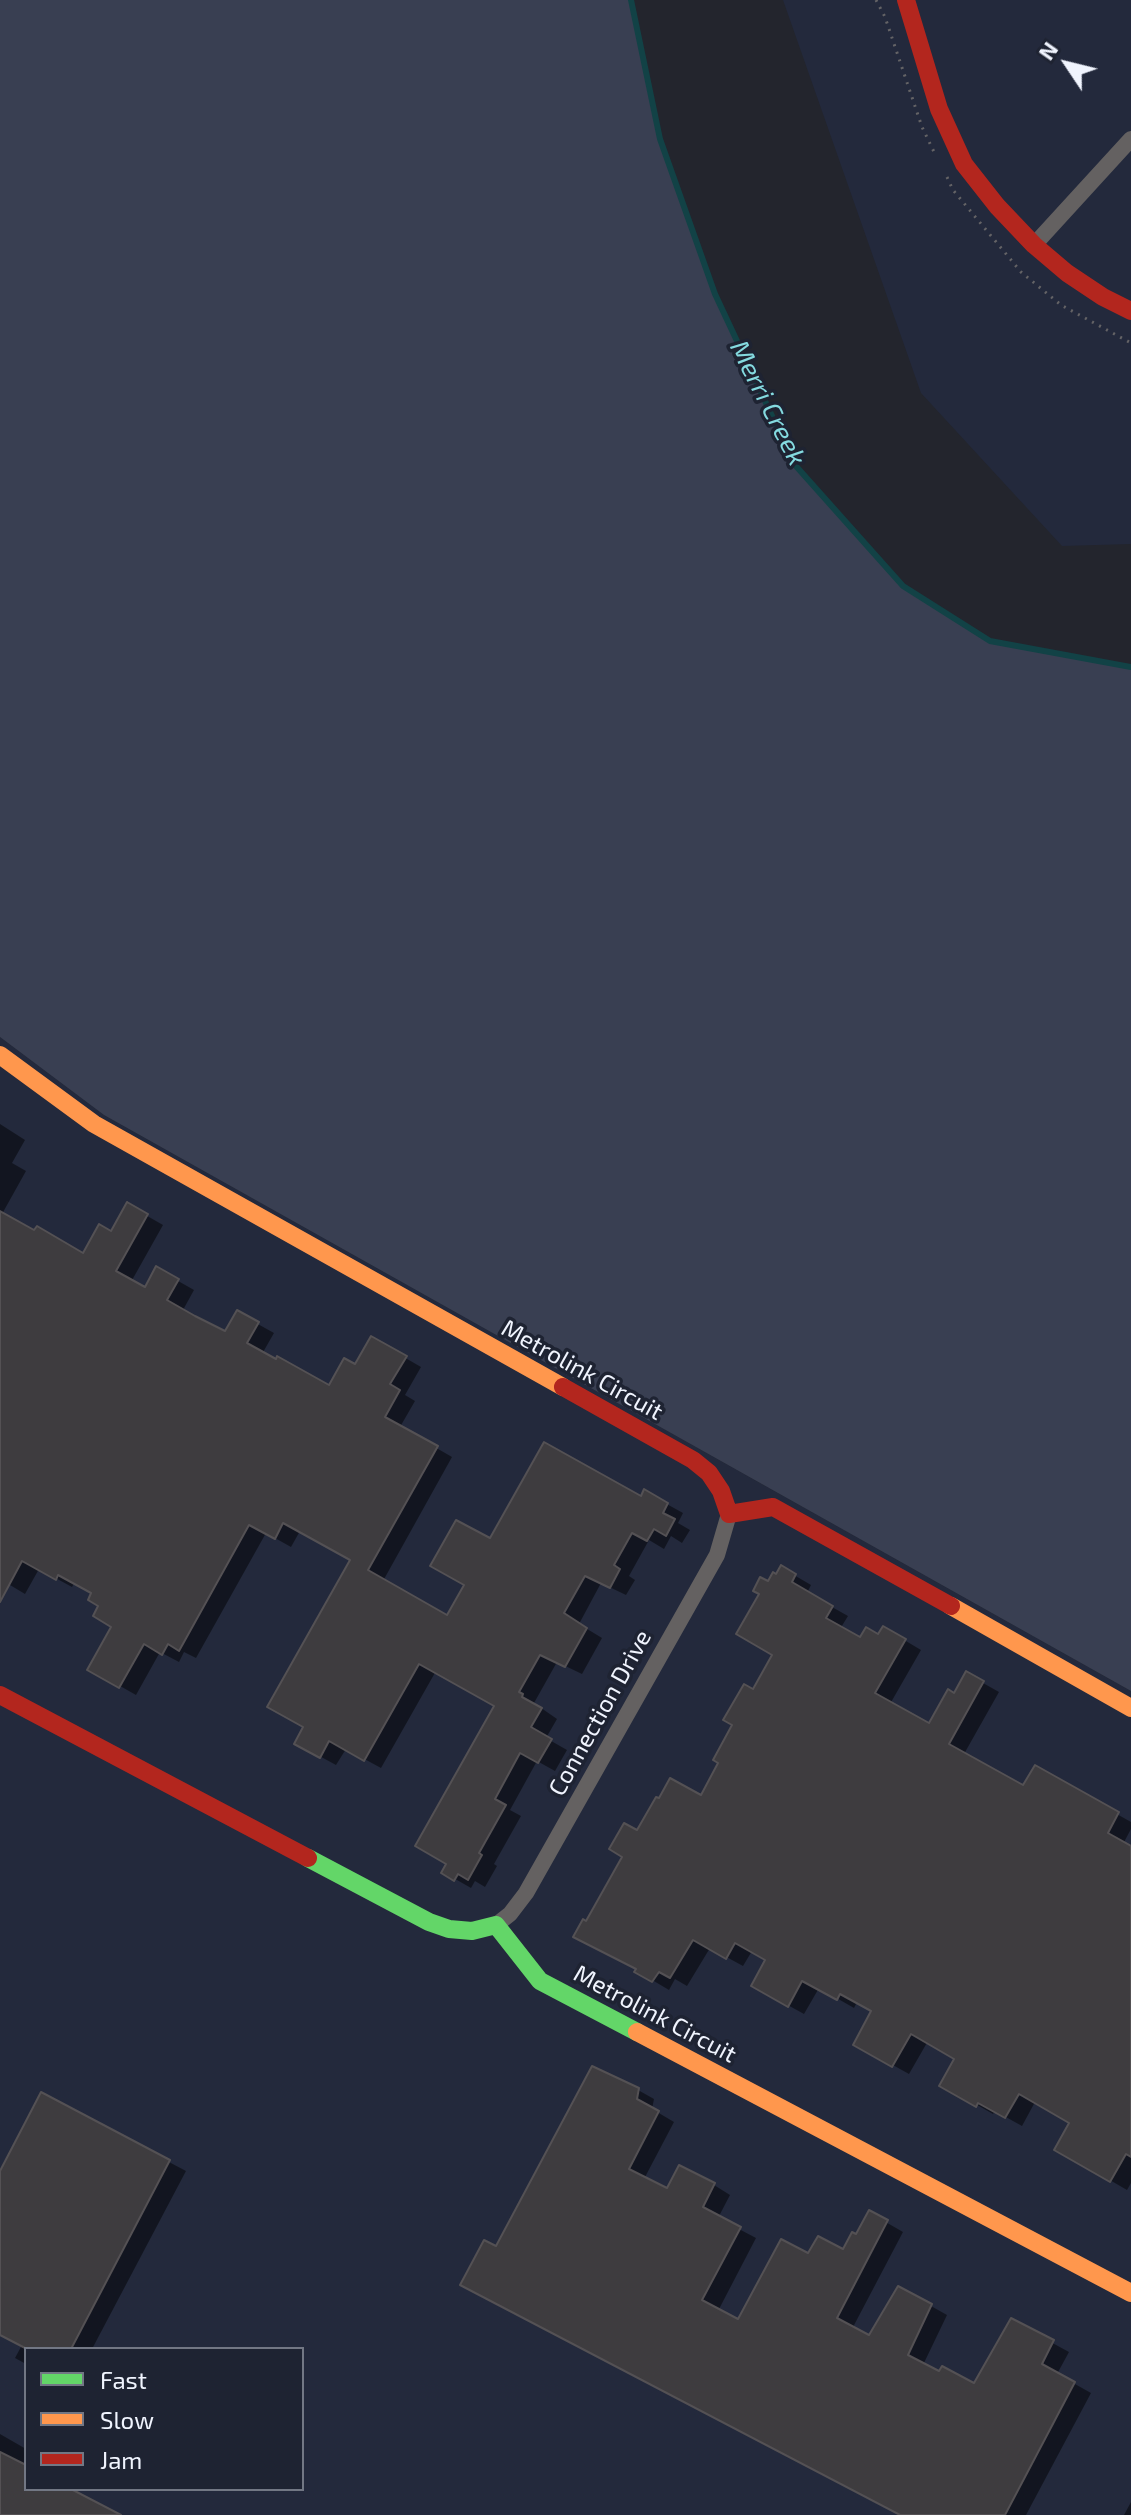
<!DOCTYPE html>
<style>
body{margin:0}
#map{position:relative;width:1131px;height:2515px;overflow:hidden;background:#23252d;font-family:"Exo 2",sans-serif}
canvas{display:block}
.legend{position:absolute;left:24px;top:2347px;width:280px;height:144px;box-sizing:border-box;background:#1e2332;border:2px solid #727784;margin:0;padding:10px 14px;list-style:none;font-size:24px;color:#f0f4fe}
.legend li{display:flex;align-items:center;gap:16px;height:40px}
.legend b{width:40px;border:2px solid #727784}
.north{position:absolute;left:1027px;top:24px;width:80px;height:80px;-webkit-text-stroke:6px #1e2332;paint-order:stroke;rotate:305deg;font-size:22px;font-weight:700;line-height:32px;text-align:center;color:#f0f4fe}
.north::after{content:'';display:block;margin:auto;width:28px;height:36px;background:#f0f4fe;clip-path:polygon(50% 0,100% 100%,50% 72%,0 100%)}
</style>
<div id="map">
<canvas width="1131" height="2515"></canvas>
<ul class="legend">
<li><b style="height:10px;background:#63d668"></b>Fast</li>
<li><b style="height:10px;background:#ff974d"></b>Slow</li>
<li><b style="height:10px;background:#b3261e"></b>Jam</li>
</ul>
<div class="north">N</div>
</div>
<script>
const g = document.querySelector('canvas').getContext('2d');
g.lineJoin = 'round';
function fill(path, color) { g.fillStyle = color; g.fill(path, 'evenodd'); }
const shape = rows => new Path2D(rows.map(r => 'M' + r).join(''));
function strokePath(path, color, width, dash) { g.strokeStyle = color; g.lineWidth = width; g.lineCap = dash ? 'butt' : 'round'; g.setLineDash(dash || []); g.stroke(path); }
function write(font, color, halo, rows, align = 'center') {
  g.font = font + ' "Exo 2",sans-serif'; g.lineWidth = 7; g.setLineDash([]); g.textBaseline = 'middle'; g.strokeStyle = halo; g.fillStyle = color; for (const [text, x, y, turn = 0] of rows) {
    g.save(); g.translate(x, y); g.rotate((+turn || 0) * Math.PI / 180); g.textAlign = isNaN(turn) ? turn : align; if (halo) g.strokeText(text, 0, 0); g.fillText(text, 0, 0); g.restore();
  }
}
const built = shape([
 [783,0,1131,0,1131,544,1062,546,921,393],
 [0,1037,104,1115,1131,1691,1131,2515,0,2515],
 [26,2349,302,2349,302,2489,26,2489]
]);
const green = shape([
 [0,0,631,0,660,139,715,294,795,465,903,586,990,641,1131,667,1131,1691,104,1115,0,1037]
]);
const shadow = shape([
 [0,1124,25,1140,12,1163,26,1171,2,1214,84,1255,112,1234,128,1205,163,1225,131,1282,145,1290,157,1269,194,1290,183,1310,226,1333,238,1313,274,1333,262,1354,330,1388,355,1367,371,1338,421,1367,405,1395,415,1401,400,1427,452,1457,383,1581,448,1617,490,1541,642,1499,645,1492,683,1513,678,1523,690,1530,682,1543,671,1536,664,1549,649,1540,629,1576,635,1580,626,1595,601,1583,579,1624,602,1638,582,1674,557,1662,534,1703,557,1719,546,1738,567,1750,555,1771,537,1761,510,1810,521,1816,494,1864,497,1866,485,1887,475,1881,471,1888,443,1872,496,1705,436,1671,381,1768,346,1749,336,1765,312,1752,306,1726,352,1560,300,1531,291,1547,266,1533,196,1658,184,1652,179,1662,160,1652,136,1695,90,1669,114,1626,94,1593,75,1582,72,1587,39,1569,25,1594,0,1579],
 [782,1568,811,1585,807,1593,848,1616,840,1629,861,1640,879,1636,884,1628,921,1650,890,1704,929,1726,955,1696,967,1674,999,1692,964,1754,1024,1788,1035,1768,1131,1822,1131,1829,1123,1844,1131,1848,1131,2183,1127,2190,1056,2149,1071,2122,1035,2102,1022,2126,995,2111,993,2114,942,2085,957,2058,928,2041,909,2074,855,2044,874,2011,857,2002,854,2008,819,1988,804,2014,753,1986,768,1960,752,1951,743,1966,710,1948,687,1986,675,1979,669,1990,637,1971,638,1969,587,1924,638,1833,701,1798,775,1654,769,1584],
 [638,2090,654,2099,652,2109,674,2122,644,2179,668,2191,680,2168,714,2185,730,2195,718,2218,756,2238,718,2311,739,2322,809,2256,844,2251,857,2237,870,2213,903,2232,852,2329,869,2338,931,2306,947,2315,923,2365,975,2385,1012,2321,1069,2352,1057,2374,1091,2393,1026,2515,902,2515,497,2249],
 [42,2095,186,2171,92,2349,26,2349,26,2364,15,2358,22,2345,0,2334,0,2175],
 [0,2434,26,2449,24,2466,26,2468,26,2489,67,2489,117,2515,0,2515],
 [1131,2502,1131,2515,1124,2515]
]);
const stream = shape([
 [631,0,660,139,715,294,795,465,903,586,990,641,1131,667]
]);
const building = shape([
 [127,1202,148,1214,116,1271,145,1287,156,1266,179,1279,167,1300,195,1316,225,1331,237,1310,259,1322,247,1343,276,1359,277,1356,329,1385,344,1358,355,1364,371,1336,407,1356,390,1384,400,1390,385,1417,438,1446,368,1570,447,1615,464,1585,430,1566,456,1520,490,1538,544,1442,641,1496,644,1489,668,1503,663,1513,675,1519,666,1536,654,1529,647,1541,632,1533,614,1565,620,1569,610,1588,585,1576,564,1613,587,1628,565,1667,540,1655,519,1692,523,1694,522,1697,542,1708,531,1727,552,1739,538,1763,520,1753,495,1799,506,1805,479,1853,482,1855,468,1880,458,1874,454,1881,441,1873,446,1864,415,1846,494,1706,419,1664,364,1761,329,1741,320,1758,294,1744,303,1727,267,1707,350,1560,283,1523,275,1539,249,1525,179,1651,168,1644,162,1655,144,1644,119,1688,87,1670,111,1627,93,1616,98,1606,88,1600,91,1593,58,1575,56,1580,22,1561,0,1602,0,1211,34,1230,37,1226,83,1253,99,1224,111,1231,127,1202],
 [781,1565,796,1574,792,1582,833,1606,826,1618,860,1637,866,1627,878,1634,883,1626,906,1639,875,1693,929,1723,948,1689,954,1693,966,1671,984,1681,949,1744,1023,1785,1035,1765,1119,1812,1108,1833,1131,1846,1131,2157,1126,2154,1110,2182,1054,2150,1069,2123,1019,2094,1005,2118,978,2103,976,2107,939,2086,954,2059,911,2034,892,2067,853,2045,871,2011,840,1994,837,2000,802,1981,788,2007,751,1986,765,1960,735,1943,726,1959,693,1940,670,1978,659,1972,652,1982,634,1972,636,1969,573,1937,583,1919,586,1921,622,1857,609,1849,624,1823,637,1830,656,1797,659,1798,670,1778,701,1795,718,1763,713,1760,732,1725,723,1720,744,1684,753,1689,772,1655,736,1634,759,1594,753,1591,760,1577,768,1581,773,1572,776,1574,781,1565],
 [592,2066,639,2088,637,2099,659,2111,629,2169,667,2188,679,2165,715,2183,703,2207,741,2227,702,2300,738,2319,781,2239,808,2253,818,2236,843,2249,852,2232,856,2234,869,2210,888,2220,837,2318,869,2335,898,2286,932,2304,908,2355,939,2371,942,2366,974,2383,1011,2318,1054,2340,1042,2364,1075,2382,1005,2515,900,2515,460,2285,484,2240,496,2246,592,2066],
 [41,2092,170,2160,71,2349,27,2349,0,2335,0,2171,41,2092],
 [0,2452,26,2465,26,2489,71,2489,121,2515,0,2515,0,2452]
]);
const path = shape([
 [876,0,885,17,922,127,936,156],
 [947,177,953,190,1021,272,1061,305,1131,343]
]);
const street = shape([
 [1034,245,1131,139],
 [496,1925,510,1914,526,1893,717,1555,729,1514]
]);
const fast = shape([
 [308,1858,429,1922,449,1929,472,1931,496,1925,540,1981,637,2032]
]);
const slow = shape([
 [0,1055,94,1124,563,1387],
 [951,1606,1131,1708],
 [637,2032,1131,2293]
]);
const jam = shape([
 [906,0,939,109,964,164,997,206,1034,245,1067,273,1103,297,1131,311],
 [563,1387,693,1460,709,1473,721,1491,729,1514,773,1507,951,1606],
 [0,1695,308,1858]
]);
const streetNames = [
 ["Metrolink Circuit",582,1370,29],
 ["Connection Drive",600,1713,-61],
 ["Metrolink Circuit",655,2014,28]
];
const waterNames = [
 ["Merri Creek",768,403,63]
];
fill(built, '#23293c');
fill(green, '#393f52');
fill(shadow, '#0007');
strokePath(stream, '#124246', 6);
fill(building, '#3e3c3f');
strokePath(building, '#545154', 2);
strokePath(path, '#646366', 3, [2, 6]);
strokePath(street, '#646161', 16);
strokePath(fast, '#63d668', 18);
strokePath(slow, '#ff974d', 18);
strokePath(jam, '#b3261e', 18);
write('24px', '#f0f4fe', '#1e2332', streetNames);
write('italic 26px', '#84dae0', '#1e2332', waterNames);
</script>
